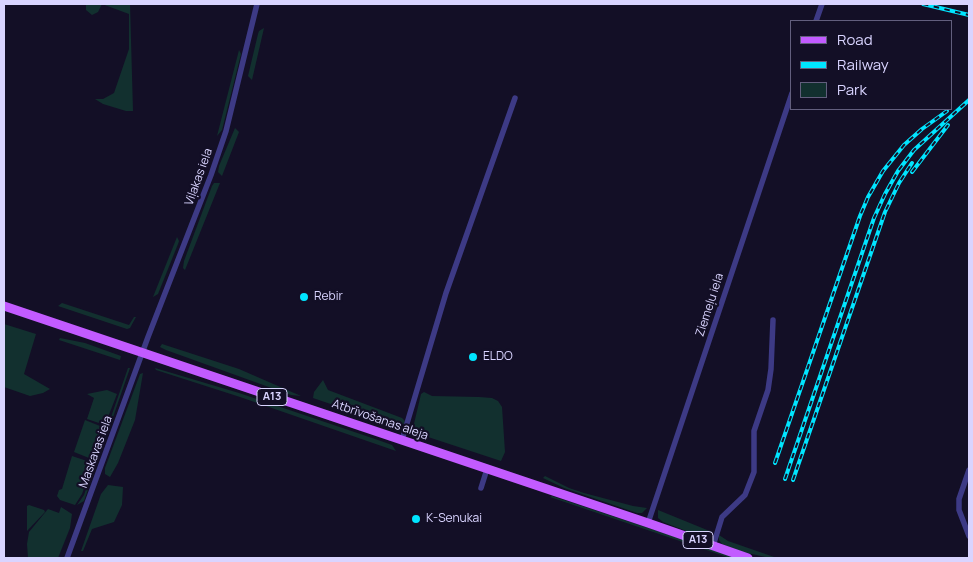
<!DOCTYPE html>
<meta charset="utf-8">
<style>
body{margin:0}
#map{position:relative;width:973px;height:562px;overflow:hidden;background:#130f26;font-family:Manrope,sans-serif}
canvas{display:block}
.frame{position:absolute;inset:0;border:5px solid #d9d4ff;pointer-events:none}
.legend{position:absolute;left:790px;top:20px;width:162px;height:90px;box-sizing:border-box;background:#130f26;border:1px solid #625e7d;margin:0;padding:6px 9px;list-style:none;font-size:15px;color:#d9d4ff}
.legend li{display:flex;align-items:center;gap:10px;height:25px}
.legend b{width:25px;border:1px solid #625e7d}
</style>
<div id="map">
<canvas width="973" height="562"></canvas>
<div class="frame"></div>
<ul class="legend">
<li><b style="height:6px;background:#c25bff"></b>Road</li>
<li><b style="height:6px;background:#00e5ff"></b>Railway</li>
<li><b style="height:14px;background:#12302f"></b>Park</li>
</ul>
</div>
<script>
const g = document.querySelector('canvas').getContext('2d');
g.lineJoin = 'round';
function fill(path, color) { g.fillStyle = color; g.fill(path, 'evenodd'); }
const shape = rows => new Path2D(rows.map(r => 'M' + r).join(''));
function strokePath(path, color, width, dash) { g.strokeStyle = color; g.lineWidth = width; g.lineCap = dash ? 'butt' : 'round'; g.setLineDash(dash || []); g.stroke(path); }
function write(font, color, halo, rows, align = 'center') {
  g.font = font + ' Manrope,sans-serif'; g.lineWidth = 4.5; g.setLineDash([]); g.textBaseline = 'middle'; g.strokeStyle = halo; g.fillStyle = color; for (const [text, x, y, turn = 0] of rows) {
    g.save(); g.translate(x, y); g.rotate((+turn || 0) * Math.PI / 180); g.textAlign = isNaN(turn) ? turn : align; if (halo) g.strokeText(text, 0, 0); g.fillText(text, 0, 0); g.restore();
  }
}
const green = shape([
 [86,4,130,4,133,111,126,111,103,104,95,99,103,99,114,93,129,49,129,14,102,4,98,12,92,15,86,10],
 [264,28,252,80,248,76,258,34,259,31],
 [239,50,241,54,222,130,217,136],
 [235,128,239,132,222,176,218,172,219,166],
 [214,183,220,183,185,270,183,268,184,261,212,186],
 [177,237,179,241,178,244,158,294,153,297],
 [62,303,129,325,134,317,136,317,130,328,127,329,58,306],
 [4,324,36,334,24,374,50,389,43,393,30,396,4,387],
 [60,338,85,343,121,356,120,360,59,340],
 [162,344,239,369,301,396,291,395,166,350,160,347],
 [128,368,130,368,84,501,77,505,84,495],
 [155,368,239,393,378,440,392,445,396,451,240,397,156,370],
 [143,373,135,420,118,463,110,477,105,474,105,468,140,374],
 [323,380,328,390,402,418,405,421,403,425,397,423,392,425,313,398,314,392],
 [107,390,117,394,105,425,87,419,94,398,87,394],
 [424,392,432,396,479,397,492,398,498,401,502,407,505,452,501,461,422,435,413,428,421,394],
 [85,420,105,428,94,460,74,452],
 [72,456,93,463,82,494,75,505,60,500,57,496,59,490,62,489],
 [545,476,569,488,584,493,633,506,647,508,642,513,637,513,564,488,543,478],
 [108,485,123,487,122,505,114,522,92,529,83,551,81,551,101,494],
 [552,496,712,549,736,558,730,558,550,497],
 [29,505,44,510,45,512,27,531,27,506],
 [61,507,72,514,70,528,58,558,28,558,27,544,29,532,48,509,59,513],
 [658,510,712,532,711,536,707,539,663,522,658,518],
 [719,535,728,541,777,558,770,558,743,552,722,544,719,540]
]);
const minor = shape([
 [816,21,822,4],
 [402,440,446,293,515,98],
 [969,470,959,499,959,510,969,536],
 [481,488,487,469],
 [648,523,792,93],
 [713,546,722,517,745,495,754,472,754,431,768,390,771,369,773,320],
 [67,558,148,337,211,175,226,131,257,4]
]);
const primary = shape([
 [4,306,648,523,748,558]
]);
const rail = shape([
 [923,4,969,15],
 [912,172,948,125],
 [775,463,860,216,868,197,883,171,904,145,922,129,947,111],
 [785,479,874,218,885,194,898,171,914,150,969,100],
 [793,480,885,212,899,183,912,163]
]);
const markers = [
 [304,297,5,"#00e5ff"],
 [473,357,5,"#00e5ff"],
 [416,519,5,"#00e5ff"]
];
const shields = [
 [272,397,30],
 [698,540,30]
];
const shieldNames = [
 ["A13",272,397],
 ["A13",698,540]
];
const streetNames = [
 ["Viļakas iela",199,177,-70],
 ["Ziemeļu iela",710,305,-72],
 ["Atbrīvošanas aleja",380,420,19],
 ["Maskavas iela",96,452,-70]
];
const poiNames = [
 ["Rebir",314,297],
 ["ELDO",483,357],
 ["K-Senukai",426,519]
];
fill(green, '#12302f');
strokePath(minor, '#3d3a85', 5.5);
strokePath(primary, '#c25bff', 9);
strokePath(rail, '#00e5ff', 4);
strokePath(rail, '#130f26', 2, [5.5]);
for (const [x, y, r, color] of markers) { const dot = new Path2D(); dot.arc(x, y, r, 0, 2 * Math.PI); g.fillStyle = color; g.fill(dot); strokePath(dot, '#130f26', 2); }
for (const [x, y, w] of shields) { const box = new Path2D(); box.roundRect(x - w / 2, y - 8.5, w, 17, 4); g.fillStyle = '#130f26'; g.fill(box); strokePath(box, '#d9d4ff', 1); }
write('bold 11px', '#d9d4ff', null, shieldNames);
write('12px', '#d9d4ff', '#130f26', streetNames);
write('12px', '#d9d4ff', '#130f26', poiNames, 'left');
</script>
